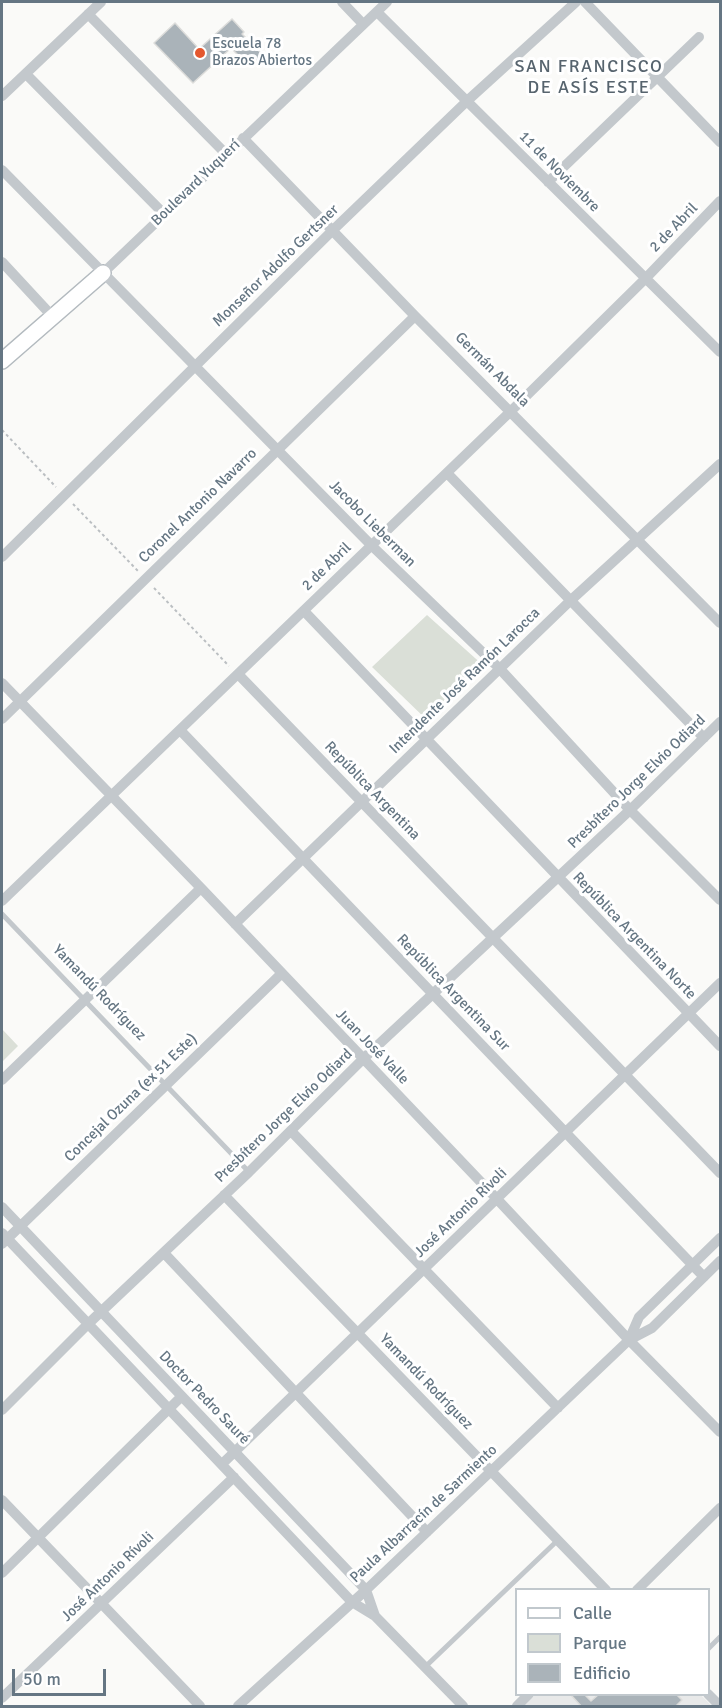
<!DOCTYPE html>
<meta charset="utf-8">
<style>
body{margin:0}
#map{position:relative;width:722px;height:1708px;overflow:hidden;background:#fafaf8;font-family:Signika,sans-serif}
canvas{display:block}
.frame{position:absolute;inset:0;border:3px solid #657683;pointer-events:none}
.legend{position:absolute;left:515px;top:1588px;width:195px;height:108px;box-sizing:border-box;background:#fff;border:2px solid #c1c8cd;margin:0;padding:8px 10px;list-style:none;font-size:18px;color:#657683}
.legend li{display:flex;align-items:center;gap:12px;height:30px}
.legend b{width:30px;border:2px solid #c1c8cd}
.scale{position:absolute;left:12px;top:1669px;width:94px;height:27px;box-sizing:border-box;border:3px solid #657683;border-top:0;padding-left:8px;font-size:18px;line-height:21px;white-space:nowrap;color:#657683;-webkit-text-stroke:4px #fff;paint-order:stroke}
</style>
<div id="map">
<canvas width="722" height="1708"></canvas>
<div class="frame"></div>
<ul class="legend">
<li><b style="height:8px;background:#fff"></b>Calle</li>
<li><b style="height:16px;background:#dadfd7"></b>Parque</li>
<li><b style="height:16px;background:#aab3b9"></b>Edificio</li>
</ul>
<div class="scale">50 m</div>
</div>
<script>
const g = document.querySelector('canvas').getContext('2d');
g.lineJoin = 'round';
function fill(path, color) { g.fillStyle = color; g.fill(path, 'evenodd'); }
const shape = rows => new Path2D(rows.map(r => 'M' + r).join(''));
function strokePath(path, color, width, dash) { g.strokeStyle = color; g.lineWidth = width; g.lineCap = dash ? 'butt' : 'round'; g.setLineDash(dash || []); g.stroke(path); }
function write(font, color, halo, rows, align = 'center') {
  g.font = font + ' Signika,sans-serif'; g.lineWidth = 6; g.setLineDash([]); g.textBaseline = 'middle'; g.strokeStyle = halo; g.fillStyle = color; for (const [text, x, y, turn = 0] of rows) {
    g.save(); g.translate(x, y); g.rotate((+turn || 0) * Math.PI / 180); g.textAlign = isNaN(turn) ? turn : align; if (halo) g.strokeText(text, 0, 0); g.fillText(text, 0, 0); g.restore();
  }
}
const built = shape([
 [536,1694,701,1695,712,1706,524,1706]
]);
const green = shape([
 [427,615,485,667,428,721,372,667],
 [2,1029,18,1046,2,1062]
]);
const building = shape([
 [232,19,244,32,242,34,264,56,254,66,251,62,248,65,231,48,193,83,154,43,175,23,199,49,232,19],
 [571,1695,585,1695,591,1701,598,1695,677,1695,682,1700,675,1707,582,1707,571,1695]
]);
const path = shape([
 [2,430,56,487],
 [73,504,138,571],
 [154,588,229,666]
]);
const lane = shape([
 [2,914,249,1172],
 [708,1649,720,1637],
 [425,1667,558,1540]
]);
const street = shape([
 [342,2,363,24],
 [585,2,720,142],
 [377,12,720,352],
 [88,14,226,154],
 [26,74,165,215],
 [2,96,101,2],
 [243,138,415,316,720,623],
 [2,170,371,545,500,669,630,810,720,900],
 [548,182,699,37],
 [2,262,52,316],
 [103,273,387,2],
 [447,473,704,738],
 [2,557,333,230,467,101,576,2],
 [304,611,720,1046],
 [238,674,720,1173],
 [2,683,201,888,497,1199,629,1340,720,1432],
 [2,719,415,316],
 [180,730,704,1277],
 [2,901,511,411,645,279,720,201],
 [235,924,570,601,720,464],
 [2,1080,201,888],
 [291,1131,558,1408],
 [224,1195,606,1590],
 [2,1207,366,1590,375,1616],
 [2,1233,352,1602,375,1616,463,1706],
 [2,1244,281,974],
 [164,1253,427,1532],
 [629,1340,639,1317,720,1238],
 [2,1410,88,1324,249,1172,363,1059,630,810,720,722],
 [222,1464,720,983],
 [2,1500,200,1706],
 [2,1573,181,1397],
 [637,1590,720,1508],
 [708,1694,720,1706],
 [2,1698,234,1477],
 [238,1706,366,1590,629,1340,652,1328,720,1261],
 [517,1706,529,1694]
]);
const secondary = shape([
 [2,361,103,273]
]);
const markers = [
 [200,53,6,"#e4572e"]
];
const poiNames = [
 ["Escuela 78",212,44],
 ["Brazos Abiertos",212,61]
];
const streetNames = [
 ["11 de Noviembre",559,172,45],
 ["Boulevard Yuquerí",196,183,-44],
 ["2 de Abril",674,228,-46],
 ["Monseñor Adolfo Gertsner",276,266,-44],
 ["Germán Abdala",492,370,45],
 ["Coronel Antonio Navarro",198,506,-44],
 ["Jacobo Lieberman",372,524,45],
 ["2 de Abril",327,567,-44],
 ["Intendente José Ramón Larocca",465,681,-44],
 ["Presbítero Jorge Elvio Odiard",637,782,-44],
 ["República Argentina",372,791,46],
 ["República Argentina Norte",634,936,46],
 ["Yamandú Rodríguez",99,993,46],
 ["República Argentina Sur",453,993,46],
 ["Juan José Valle",372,1047,46],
 ["Concejal Ozuna (ex 51 Este)",131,1098,-44],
 ["Presbítero Jorge Elvio Odiard",284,1116,-44],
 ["José Antonio Rívoli",461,1213,-44],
 ["Yamandú Rodríguez",426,1382,46],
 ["Doctor Pedro Sauré",204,1398,46],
 ["Paula Albarracín de Sarmiento",424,1514,-43],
 ["José Antonio Rívoli",108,1577,-44]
];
const quarterNames = [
 ["SAN FRANCISCO",589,67],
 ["DE ASÍS ESTE",589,88]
];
fill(built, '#e8e9e9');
fill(green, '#dadfd7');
fill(building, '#aab3b9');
strokePath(building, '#dcdcda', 1.5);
strokePath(secondary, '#b3babf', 18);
strokePath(path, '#bbbfc2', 2, [3, 3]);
strokePath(lane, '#c3c8cc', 5);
strokePath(street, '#c3c8cc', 10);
strokePath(secondary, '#fff', 15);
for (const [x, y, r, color] of markers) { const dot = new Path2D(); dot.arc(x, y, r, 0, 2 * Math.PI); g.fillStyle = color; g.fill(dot); strokePath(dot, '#fff', 2); }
write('15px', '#657683', '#fff', poiNames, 'left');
write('15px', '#657683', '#fff', streetNames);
g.letterSpacing = '1.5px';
write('18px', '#57646e', '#fff', quarterNames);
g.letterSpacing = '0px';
</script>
